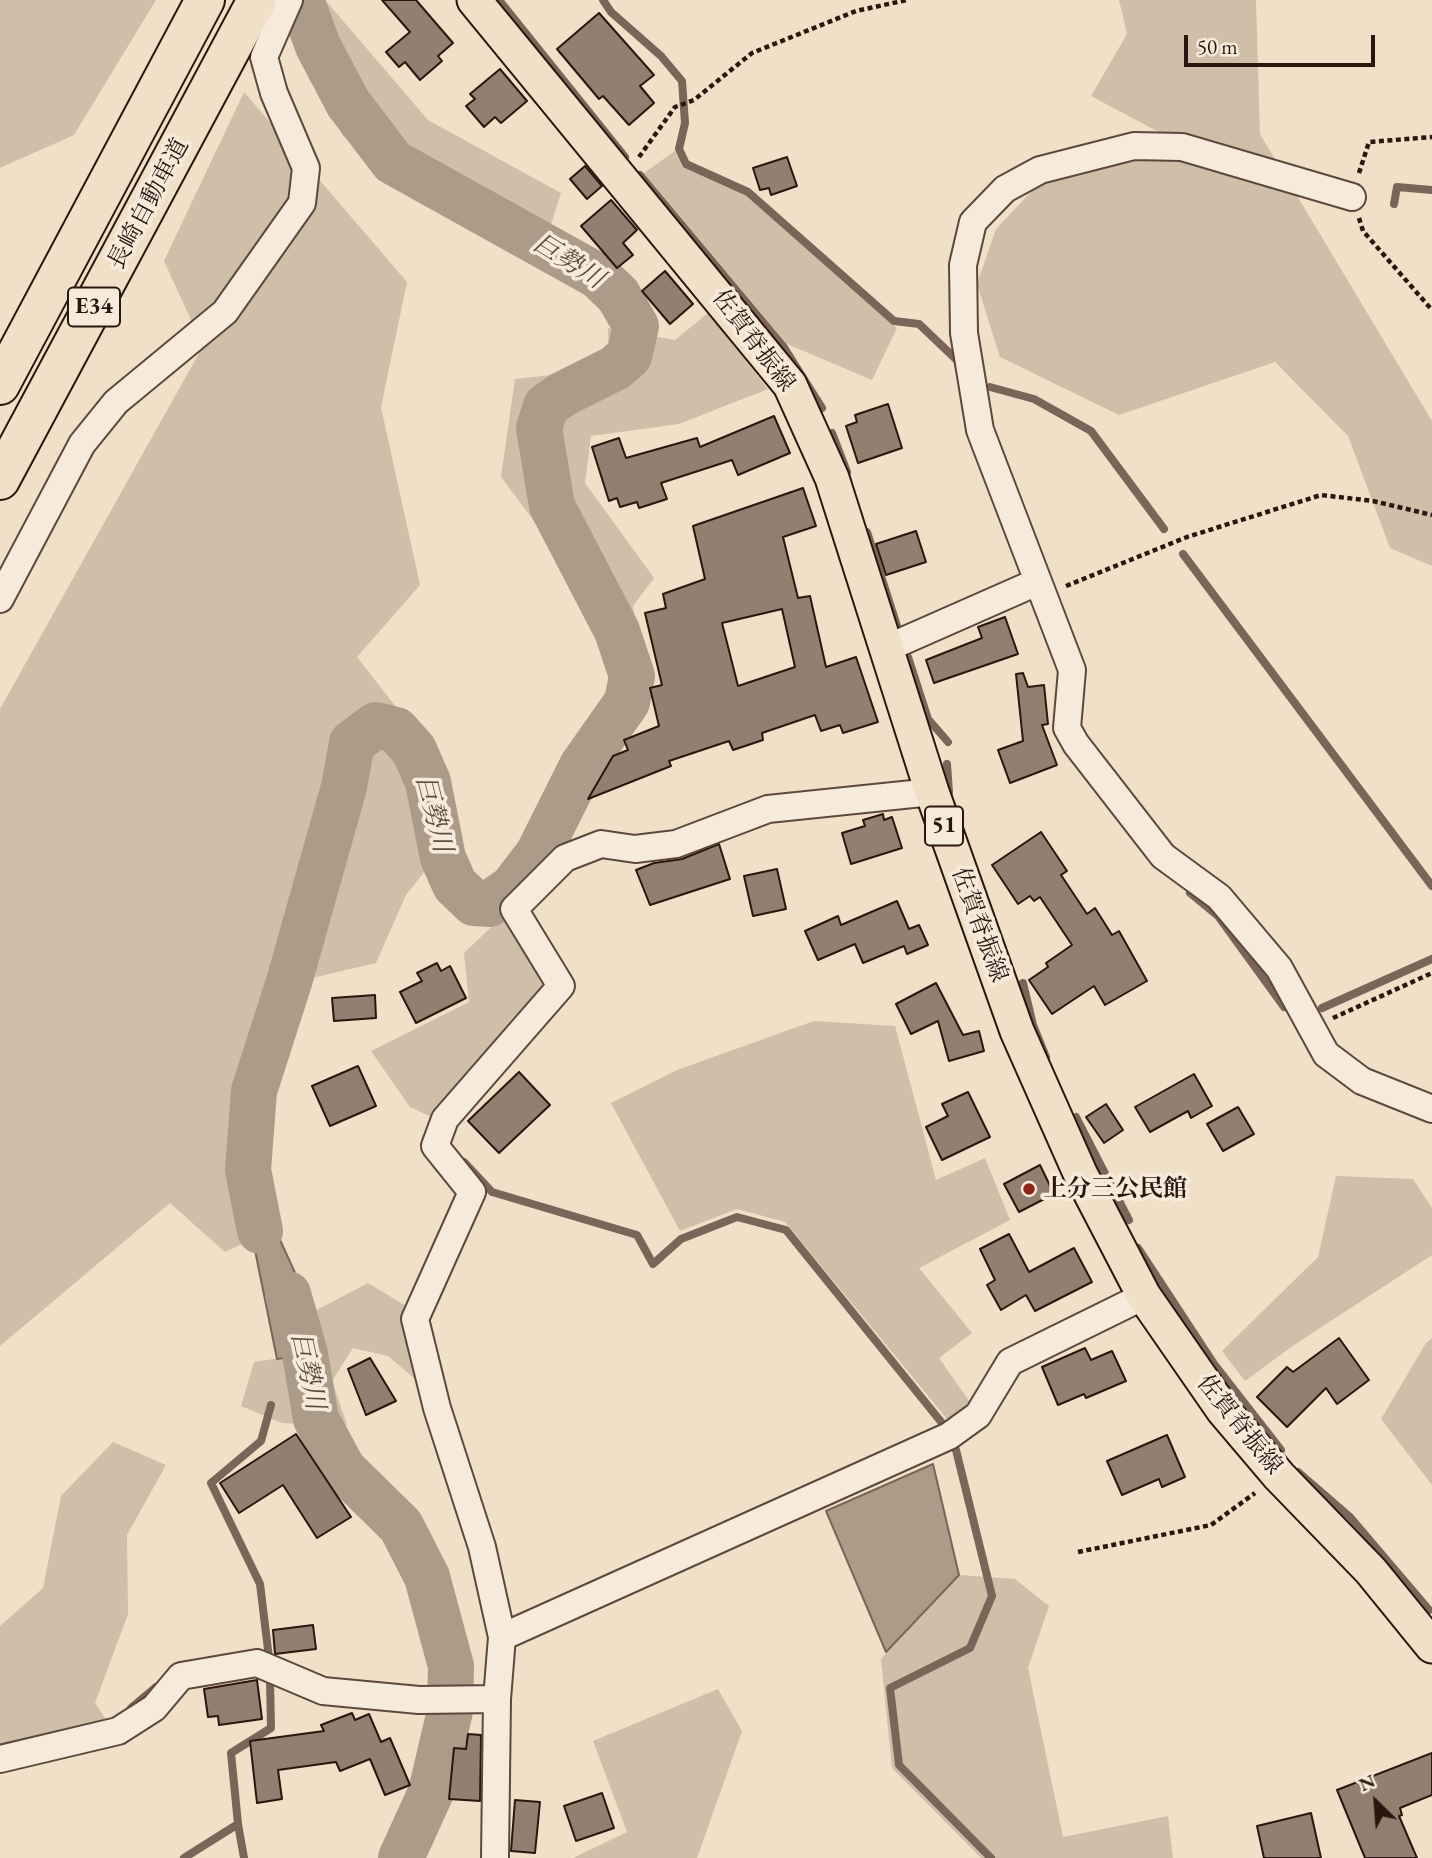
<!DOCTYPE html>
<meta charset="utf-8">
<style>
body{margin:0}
#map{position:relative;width:1432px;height:1858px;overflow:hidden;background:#f1e0c8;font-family:"EB Garamond",serif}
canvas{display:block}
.north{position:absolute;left:1341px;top:1767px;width:70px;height:70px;-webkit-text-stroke:5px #f6ebdb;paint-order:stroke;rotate:335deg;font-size:19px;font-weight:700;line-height:28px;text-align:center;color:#2a160e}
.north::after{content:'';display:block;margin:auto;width:24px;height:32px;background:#2a160e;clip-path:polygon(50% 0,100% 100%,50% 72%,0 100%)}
.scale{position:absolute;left:1184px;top:35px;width:191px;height:32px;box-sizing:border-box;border:4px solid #2a160e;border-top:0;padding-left:9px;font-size:21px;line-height:24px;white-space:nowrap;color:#2a160e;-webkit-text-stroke:5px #f6ebdb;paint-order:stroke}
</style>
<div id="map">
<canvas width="1432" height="1858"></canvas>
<div class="north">N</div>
<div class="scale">50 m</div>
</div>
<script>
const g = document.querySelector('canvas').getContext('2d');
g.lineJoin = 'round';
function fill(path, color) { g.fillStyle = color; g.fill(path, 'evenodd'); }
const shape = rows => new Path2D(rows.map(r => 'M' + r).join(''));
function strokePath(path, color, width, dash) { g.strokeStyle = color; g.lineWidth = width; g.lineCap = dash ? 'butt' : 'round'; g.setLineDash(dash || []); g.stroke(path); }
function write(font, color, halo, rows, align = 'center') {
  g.font = font + ' "EB Garamond","Noto Serif JP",serif'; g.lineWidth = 7; g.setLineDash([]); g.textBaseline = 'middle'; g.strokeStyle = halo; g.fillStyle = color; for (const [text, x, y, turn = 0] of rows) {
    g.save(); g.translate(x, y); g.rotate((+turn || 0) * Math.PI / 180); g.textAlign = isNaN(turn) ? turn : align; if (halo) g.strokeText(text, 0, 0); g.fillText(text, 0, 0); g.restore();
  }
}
const green = shape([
 [0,0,156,0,74,135,0,168],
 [1119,0,1256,0,1260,134,1432,421,1432,566,1390,548,1348,436,1275,362,1119,415,1000,357,977,284,996,229,1045,177,1145,159,1170,138,1091,96,1127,34],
 [326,1,428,120,561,193,538,265,410,196,343,136,299,50],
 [244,92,407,282,381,407,420,585,357,657,432,753,458,829,406,895,376,963,299,981,264,1090,261,1138,248,1170,246,1206,251,1240,225,1252,170,1203,0,1346,0,709,203,346,164,261],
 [675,151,682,166,744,194,775,218,897,328,872,380,787,344,644,173],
 [708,313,768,389,679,424,591,436,585,483,654,578,633,606,642,663,604,651,557,552,501,477,515,379,569,373,609,354,608,328,675,340],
 [507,912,553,989,434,1118,410,1107,371,1051,469,1002,464,953],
 [814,1021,895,1026,936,1180,985,1158,1010,1220,919,1268,972,1333,939,1358,972,1405,947,1419,785,1222,737,1209,680,1231,611,1103,677,1070],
 [1336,1176,1413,1179,1432,1208,1432,1255,1294,1345,1245,1381,1222,1351,1318,1257],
 [368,1283,421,1315,443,1403,388,1356,353,1348,332,1381,347,1425,282,1423,241,1406,254,1362,314,1353,313,1312],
 [1432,1338,1432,1485,1381,1419,1426,1343],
 [113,1442,166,1465,127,1535,128,1614,95,1703,119,1739,0,1770,0,1626,43,1588,61,1496],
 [959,1575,1015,1579,1049,1606,1028,1668,1063,1837,1168,1816,1173,1858,981,1858,892,1768,881,1659],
 [718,1689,742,1731,697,1858,573,1858,627,1832,593,1741]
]);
const water = shape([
 [248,1170,313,1312,315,1353,277,1359,246,1206,248,1170],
 [933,1464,959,1575,886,1652,826,1511,933,1464]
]);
const stream = shape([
 [499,0,625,157],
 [603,0,611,12,661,56,682,81,685,123,679,149,686,164,748,192,894,321,919,324,960,363],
 [640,175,783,346,822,408],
 [1394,204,1397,187,1432,190],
 [990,387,1034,399,1091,431,1164,529],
 [832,433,847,472],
 [867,532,897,626],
 [1183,554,1432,886],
 [908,657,928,719,948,742],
 [947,764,949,792],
 [1190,893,1218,916,1284,1007],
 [1023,983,1033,1025,1046,1057],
 [1322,1008,1432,959],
 [1076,1117,1129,1220],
 [464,1162,492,1192,637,1235,653,1264,681,1239,737,1217,786,1230,942,1423],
 [1138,1248,1214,1364,1281,1450],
 [956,1450,992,1596,970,1648,890,1688,899,1765,991,1858],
 [1298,1472,1350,1517,1429,1610],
 [269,1658,260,1584,211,1483,261,1441,271,1405],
 [131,1708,156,1687],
 [238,1824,244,1858],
 [184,1858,238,1824,231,1753,271,1728,270,1681]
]);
const river = shape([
 [260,1231,248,1170,254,1091,289,982,344,787,352,743,376,725,396,730,414,750,428,782,443,858,455,885,474,903,489,904,512,888,538,854,582,766,627,702,632,676,617,631,552,506,539,428,546,406,563,394,615,368,629,356,636,326,618,295,598,276,393,162,348,103,318,46,301,0],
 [288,1294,305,1354,316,1419,343,1469,401,1526,427,1577,451,1666,450,1711,431,1792,401,1858]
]);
const building = shape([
 [382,0,416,0,453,43,438,56,442,61,420,80,405,62,399,67,386,52,410,32,382,0],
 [599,13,654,75,640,86,654,103,629,125,603,96,599,99,557,49,599,13],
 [500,69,527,101,501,123,495,117,484,127,466,106,475,99,470,94,500,69],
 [787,157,797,186,771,195,769,188,760,190,753,168,787,157],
 [585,166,602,186,587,199,570,179,585,166],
 [611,200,637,230,623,243,633,255,617,268,581,226,611,200],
 [665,271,693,304,670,324,642,291,665,271],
 [888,404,902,448,858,463,846,426,857,422,855,415,888,404],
 [774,416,790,453,738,475,732,460,661,483,667,499,639,508,637,502,620,507,617,498,609,501,592,447,619,438,626,458,697,438,700,447,774,416],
 [803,488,816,526,783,537,798,598,810,596,826,667,856,657,878,722,843,733,840,725,821,731,815,715,762,733,763,740,733,750,729,741,669,761,671,766,588,799,613,756,628,750,624,740,659,726,650,688,662,685,645,613,666,608,663,594,705,579,693,526,803,488],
 [782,609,795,667,738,686,722,623,782,609],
 [916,531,926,562,886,575,876,544,916,531],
 [1005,617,1018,654,934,683,926,660,982,638,978,627,1005,617],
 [1023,673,1028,687,1044,685,1048,724,1042,725,1057,765,1010,783,998,750,1023,741,1016,674,1023,673],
 [883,814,884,820,892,817,902,848,851,864,842,833,865,826,863,820,883,814],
 [1041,832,1067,871,1061,875,1087,914,1095,908,1112,935,1119,931,1147,981,1105,1005,1094,986,1052,1014,1029,980,1048,967,1046,963,1072,945,1040,897,1034,901,1030,896,1018,904,992,865,1041,832],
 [719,844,730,879,650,905,636,870,654,863,682,859,719,844],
 [777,869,786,909,753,916,744,876,777,869],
 [897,901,909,929,919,925,928,945,907,954,904,946,863,963,855,944,818,960,805,931,838,916,841,925,897,901],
 [437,963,441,971,450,966,466,998,416,1023,400,992,422,981,417,973,437,963],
 [936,983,963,1035,979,1031,984,1051,949,1061,938,1021,911,1034,896,1004,936,983],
 [375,995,376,1018,334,1021,332,998,375,995],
 [358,1066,376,1106,330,1126,312,1086,358,1066],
 [519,1072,550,1105,499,1153,468,1121,519,1072],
 [1194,1074,1212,1106,1191,1118,1188,1111,1150,1132,1135,1107,1194,1074],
 [968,1092,990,1137,942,1160,926,1127,948,1116,942,1104,968,1092],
 [1106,1104,1123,1130,1104,1143,1086,1117,1106,1104],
 [1238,1107,1254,1134,1223,1151,1207,1124,1238,1107],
 [1040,1165,1054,1194,1019,1212,1004,1184,1040,1165],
 [1009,1234,1029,1272,1074,1248,1092,1282,1035,1311,1026,1295,1001,1310,987,1285,995,1280,980,1249,1009,1234],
 [1339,1338,1369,1380,1337,1404,1326,1388,1287,1427,1257,1397,1287,1367,1293,1372,1339,1338],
 [1085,1348,1091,1360,1112,1351,1126,1381,1086,1398,1084,1394,1058,1405,1042,1367,1085,1348],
 [370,1358,396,1401,366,1415,348,1369,370,1358],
 [296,1434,351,1517,317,1538,283,1485,239,1513,220,1483,296,1434],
 [1167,1435,1185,1477,1162,1487,1159,1479,1122,1495,1107,1461,1167,1435],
 [313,1625,316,1649,275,1654,273,1630,313,1625],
 [257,1680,262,1719,219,1725,218,1716,208,1717,204,1689,257,1680],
 [352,1713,355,1720,369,1714,381,1742,390,1738,410,1785,385,1795,370,1759,340,1771,336,1762,278,1770,282,1799,257,1803,250,1741,324,1731,321,1725,352,1713],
 [468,1734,481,1735,480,1801,449,1799,454,1748,466,1749,468,1734],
 [1432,1753,1432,1795,1400,1808,1402,1815,1399,1816,1417,1858,1365,1858,1337,1790,1432,1753],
 [602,1793,614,1828,576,1841,564,1806,602,1793],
 [515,1800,540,1802,535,1853,511,1851,515,1800],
 [1311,1813,1321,1858,1264,1858,1257,1826,1311,1813]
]);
const path = shape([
 [639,157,675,107,694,100,752,53,856,11,907,0],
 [1359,173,1369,142,1432,137],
 [1359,218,1363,231,1432,310],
 [1066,586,1187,537,1321,495,1373,501,1432,515],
 [1333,1018,1432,973],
 [1078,1552,1211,1525,1255,1493]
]);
const minor = shape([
 [1352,197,1182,147,1134,146,1040,170,1005,189,973,222,963,265,964,333,980,430,1072,670,1067,728,1076,744,1163,856,1219,897,1279,968,1326,1054,1362,1081,1432,1109],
 [0,599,82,444,116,402,225,312,302,203,306,168,274,93,264,57,289,0],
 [885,649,1037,582],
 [502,1637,949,1436,978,1415,1010,1362,1144,1296],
 [0,1759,118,1731,154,1708,181,1676,257,1663,323,1691,419,1700,497,1699],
 [495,1858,497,1699,502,1637,482,1547,437,1408,415,1319,472,1192,435,1146,445,1119,561,986,514,909,565,858,601,844,635,849,676,844,768,809,932,792]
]);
const major = shape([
 [474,0,790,385,832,478,932,792,1017,1031,1080,1173,1144,1296,1223,1410,1279,1476,1371,1571,1432,1646]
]);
const highway = shape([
 [0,385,205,0],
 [0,480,257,0]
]);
const markers = [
 [1029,1189,7,"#8f2418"]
];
const shields = [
 [94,307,52],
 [944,826,38]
];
const shieldNames = [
 ["E34",94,307],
 ["51",944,826]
];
const streetNames = [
 ["長崎自動車道",149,204,-62],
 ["佐賀脊振線",753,341,53],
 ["佐賀脊振線",979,925,70],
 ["佐賀脊振線",1239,1425,51]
];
const poiNames = [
 ["上分三公民館",1043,1189]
];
const waterNames = [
 ["巨勢川",568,262,32],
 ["巨勢川",433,814,76],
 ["巨勢川",307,1371,78]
];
fill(green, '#cfbea8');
fill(water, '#ad9b89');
strokePath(water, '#796658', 2);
strokePath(stream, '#796658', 8);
strokePath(river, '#ad9b89', 46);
fill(building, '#917f6f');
strokePath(building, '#2a160e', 2);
strokePath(minor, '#5c483c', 30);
strokePath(major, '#2a160e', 37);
strokePath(highway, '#2a160e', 42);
strokePath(path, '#2a160e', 4.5, [5, 3.5]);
strokePath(minor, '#f6ebdb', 26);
strokePath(major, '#f1e0c8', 33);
strokePath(highway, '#f1e0c8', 38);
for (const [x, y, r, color] of markers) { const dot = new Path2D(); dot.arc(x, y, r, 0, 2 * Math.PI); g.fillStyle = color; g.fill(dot); strokePath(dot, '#f6ebdb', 2.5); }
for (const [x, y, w] of shields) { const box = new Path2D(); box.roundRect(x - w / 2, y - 19.5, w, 39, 5); g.fillStyle = '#f6ebdb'; g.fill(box); strokePath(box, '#2a160e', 2); }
write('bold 23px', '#2a160e', null, shieldNames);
write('24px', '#2a160e', '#f6ebdb', streetNames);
write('bold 24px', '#2a160e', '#f6ebdb', poiNames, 'left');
write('italic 26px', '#5e4b3f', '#f6ebdb', waterNames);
</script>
